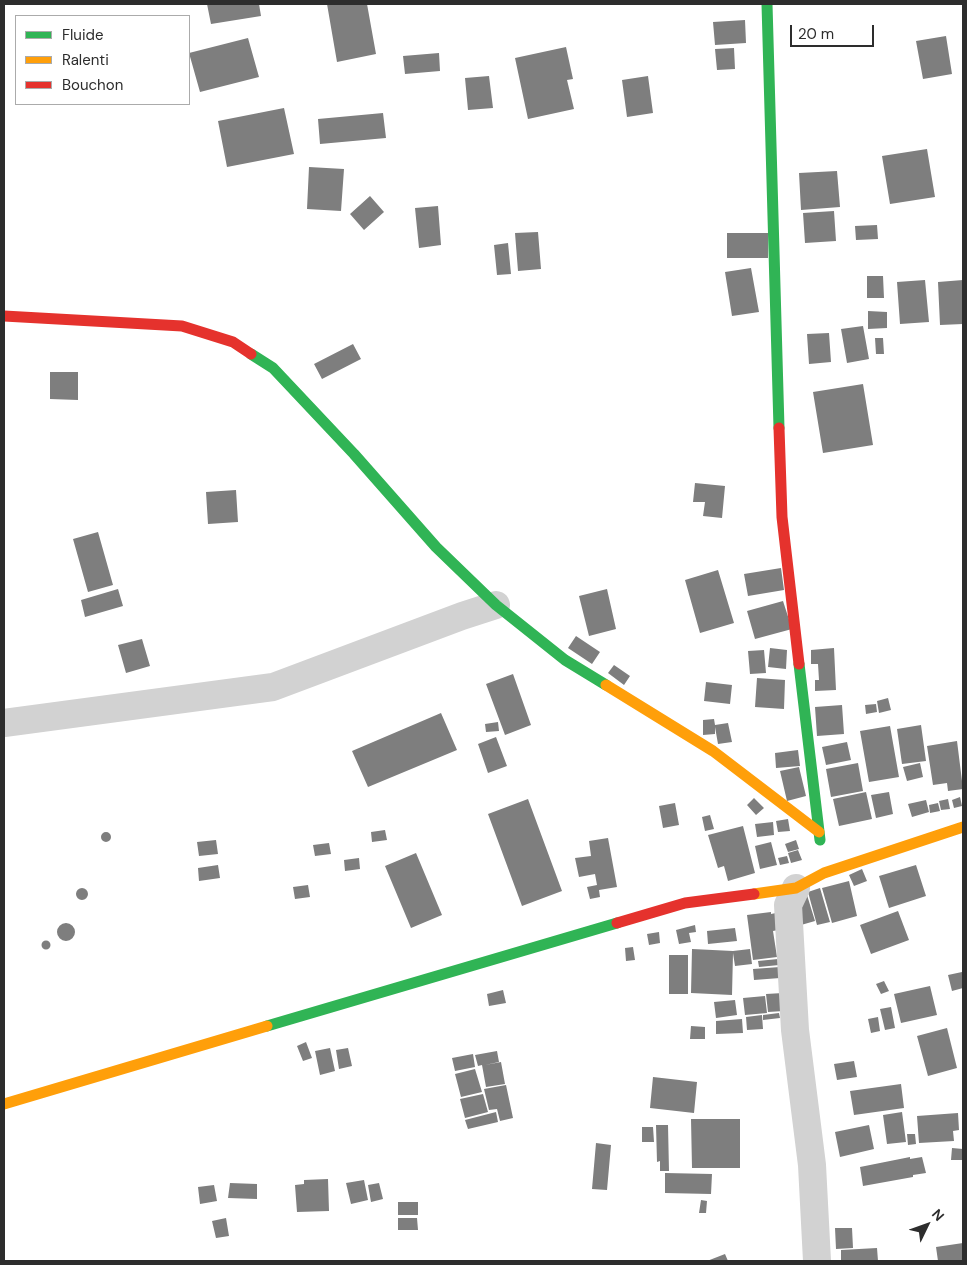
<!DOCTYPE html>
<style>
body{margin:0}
#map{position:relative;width:967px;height:1265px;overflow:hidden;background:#fff;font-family:"DM Sans",sans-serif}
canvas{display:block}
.frame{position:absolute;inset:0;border:5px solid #2d2d2d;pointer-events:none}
.legend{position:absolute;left:15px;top:15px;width:175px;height:90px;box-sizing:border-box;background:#fff;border:1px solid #ababab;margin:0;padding:6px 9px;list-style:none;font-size:15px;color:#2d2d2d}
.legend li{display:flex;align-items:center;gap:10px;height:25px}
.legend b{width:25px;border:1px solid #ababab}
.north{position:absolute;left:902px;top:1200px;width:50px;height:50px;-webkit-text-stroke:4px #fff;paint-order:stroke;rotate:48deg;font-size:14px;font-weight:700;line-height:20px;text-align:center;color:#2d2d2d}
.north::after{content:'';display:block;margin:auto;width:18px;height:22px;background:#2d2d2d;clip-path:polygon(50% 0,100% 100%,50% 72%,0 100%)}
.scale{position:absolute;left:790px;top:25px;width:84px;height:22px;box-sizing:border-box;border:2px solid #2d2d2d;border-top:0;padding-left:6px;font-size:15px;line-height:18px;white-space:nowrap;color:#2d2d2d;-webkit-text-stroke:4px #fff;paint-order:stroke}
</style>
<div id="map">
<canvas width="967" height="1265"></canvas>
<div class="frame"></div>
<ul class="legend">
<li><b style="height:6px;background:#30b455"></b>Fluide</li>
<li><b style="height:6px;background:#ff9f0a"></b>Ralenti</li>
<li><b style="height:6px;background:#e5322d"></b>Bouchon</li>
</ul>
<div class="north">N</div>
<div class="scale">20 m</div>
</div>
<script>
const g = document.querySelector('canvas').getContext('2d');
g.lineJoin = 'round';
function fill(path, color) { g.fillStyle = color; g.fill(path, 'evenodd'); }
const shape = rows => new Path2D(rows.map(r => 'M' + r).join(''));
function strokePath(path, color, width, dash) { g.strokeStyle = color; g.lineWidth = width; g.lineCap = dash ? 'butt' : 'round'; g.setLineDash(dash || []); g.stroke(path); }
const building = shape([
 [207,4,259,4,261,16,211,24],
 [327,4,367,4,376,54,337,62],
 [745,20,746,43,715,45,713,22],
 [946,36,952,74,923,79,916,41],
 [248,38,259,77,200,92,189,53],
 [566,47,573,79,567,80,574,109,528,119,515,58],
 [734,48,735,69,717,70,715,49],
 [439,53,440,71,405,74,403,56],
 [489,76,493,108,468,110,465,78],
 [648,76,653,113,627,117,622,80],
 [284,108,294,154,227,167,218,121],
 [383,113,386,138,320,144,318,119],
 [927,149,935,197,890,204,882,156],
 [309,167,344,169,341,211,307,209],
 [837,171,840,207,801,210,799,173],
 [370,196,384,212,364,230,350,214],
 [438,206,441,245,419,248,415,208],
 [834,211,836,241,805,243,803,213],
 [877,225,878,239,856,240,855,226],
 [538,232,541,269,518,271,515,233],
 [727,233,768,233,768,258,727,258],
 [508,243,511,274,497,275,494,245],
 [751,268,759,312,732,316,725,272],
 [867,276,883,276,884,298,867,298],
 [925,280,929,322,900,324,897,282],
 [963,280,963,324,940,325,938,282],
 [868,311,887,312,887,328,868,329],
 [863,326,869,359,847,363,841,329],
 [829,333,831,362,809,364,807,334],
 [875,338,883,338,884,354,876,354],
 [353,344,361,359,322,379,314,364],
 [50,372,78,372,78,400,50,399],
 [863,384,873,445,823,453,813,392],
 [695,483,725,486,722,518,703,516,705,502,693,502],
 [236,490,238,522,208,524,206,492],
 [98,532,113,585,88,592,73,539],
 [781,568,784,590,748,596,744,574],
 [718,570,734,623,700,633,685,580],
 [118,589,123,606,85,617,81,600],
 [607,589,616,629,589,636,579,596],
 [783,601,792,629,755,639,747,611],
 [576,636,600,652,592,664,568,648],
 [142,639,150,666,126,673,118,645],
 [770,648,787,650,786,669,768,667],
 [834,648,836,690,815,691,815,680,819,680,818,664,811,664,811,650],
 [764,650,766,673,750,674,748,651],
 [614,665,630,676,624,685,608,673],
 [513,674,531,725,505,735,486,684],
 [757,678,785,680,784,709,755,707],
 [706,682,732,685,730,704,704,701],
 [888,698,891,710,879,713,877,701],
 [876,704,877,712,866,714,865,705],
 [842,705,844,734,817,736,815,707],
 [441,713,457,750,368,787,352,751],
 [714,719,715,725,728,723,732,742,718,744,715,727,715,734,703,735,703,720],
 [498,722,499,731,486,732,485,724],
 [921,725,926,761,902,764,897,729],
 [890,726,899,777,869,782,860,731],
 [496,737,507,766,488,773,478,744],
 [957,741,963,789,948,791,947,783,933,785,927,746],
 [847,742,851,760,826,765,822,747],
 [798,750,800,766,776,768,775,753],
 [858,763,863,791,831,797,826,769],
 [920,763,923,777,907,781,903,767],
 [799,767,806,796,787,801,780,771],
 [866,792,872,819,839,826,833,799],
 [889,792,893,814,876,818,871,795],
 [960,797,962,806,954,808,952,800],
 [754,798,764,808,756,815,747,805],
 [528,799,562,891,522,906,488,814],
 [948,799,950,809,941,810,939,801],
 [926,800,929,812,912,817,908,804],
 [675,803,679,825,663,828,659,806],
 [938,803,940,811,930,813,929,805],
 [710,815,714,829,705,831,702,817],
 [788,819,790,831,778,832,776,821],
 [773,822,774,835,757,837,755,824],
 [743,826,755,873,728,881,724,866,718,868,708,835],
 [385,830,387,840,372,842,371,832],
 '101 837a5 5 0 1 1 10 0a5 5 0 1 1-10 0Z',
 [608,838,617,887,599,890,600,897,590,899,587,887,597,885,595,874,579,877,575,858,591,856,589,841],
 [216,840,218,854,199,856,197,842],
 [796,840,799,849,788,852,785,844],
 [771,842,777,865,760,869,755,846],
 [329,843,331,854,315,856,313,845],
 [798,850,802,860,791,863,788,853],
 [416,853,442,915,411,928,385,866],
 [787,856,789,863,780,865,778,858],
 [359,858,360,869,345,871,344,860],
 [218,865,220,878,199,881,198,868],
 [916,865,926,896,889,908,879,876],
 [862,869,867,881,854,886,849,875],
 [849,881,857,916,832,923,822,888],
 [308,885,310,897,295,899,293,887],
 '76 894a6 6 0 1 1 12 0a6 6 0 1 1-12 0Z',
 [820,888,830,922,817,925,808,892],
 [807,895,815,921,801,925,793,899],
 [898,911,909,940,871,954,860,925],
 [771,912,771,914,776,913,778,930,773,931,777,957,753,960,747,915],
 '57 932a9 9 0 1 1 18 0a9 9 0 1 1-18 0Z',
 [695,925,696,932,689,933,691,942,679,944,676,930],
 [735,928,737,941,708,944,707,931],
 [659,932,660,943,649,945,647,934],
 '41.5 945a4.5 4.5 0 1 1 9 0a4.5 4.5 0 1 1-9 0Z',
 [633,947,635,960,626,961,625,948],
 [692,949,733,951,750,949,752,964,735,966,733,953,732,995,691,993],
 [669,955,688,955,688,994,669,994],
 [778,959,779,965,759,967,758,961],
 [780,967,780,978,754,980,753,969],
 [962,972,963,988,952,991,948,975],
 [884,981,889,991,881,994,876,984],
 [930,986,937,1015,901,1023,894,994],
 [503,990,506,1003,489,1006,487,994],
 [783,993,784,1011,768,1012,766,994],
 [765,996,767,1013,745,1015,743,998],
 [735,1000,737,1015,716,1018,714,1002],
 [891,1007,895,1028,885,1030,880,1009],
 [779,1013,780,1018,763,1020,763,1015],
 [762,1015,763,1029,747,1030,746,1017],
 [878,1017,880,1031,871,1033,868,1019],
 [742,1019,743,1033,716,1034,716,1021],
 [691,1026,705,1027,705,1039,690,1039],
 [947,1028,957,1068,928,1076,917,1036],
 [306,1042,312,1058,303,1061,297,1046],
 [330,1048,335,1071,320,1075,315,1051],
 [348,1048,352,1066,339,1069,336,1050],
 [497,1051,499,1062,485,1065,501,1062,505,1084,486,1087,482,1065,478,1066,475,1055],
 [473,1054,475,1067,455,1071,452,1058],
 [854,1061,857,1077,837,1080,834,1064],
 [475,1069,482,1092,461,1097,455,1074],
 [653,1077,697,1082,694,1113,650,1108],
 [901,1084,904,1108,854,1115,850,1091],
 [506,1085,513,1118,500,1121,497,1109,489,1110,484,1089],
 [483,1094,488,1112,465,1118,460,1099],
 [496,1112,498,1122,468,1129,465,1120],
 [902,1112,906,1142,887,1144,883,1115],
 [958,1113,959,1130,953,1131,954,1141,919,1143,917,1116],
 [691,1119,740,1119,740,1168,692,1168],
 [656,1125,668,1125,669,1171,660,1171,660,1161,657,1162],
 [869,1125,874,1149,840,1157,835,1132],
 [642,1127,653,1127,654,1142,642,1142],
 [907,1134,915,1134,916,1144,908,1145],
 [596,1143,611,1145,607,1190,592,1189],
 [952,1148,963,1149,963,1160,951,1160],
 [910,1157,910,1159,922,1157,926,1173,913,1175,913,1177,863,1186,860,1167],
 [665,1173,712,1174,711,1194,665,1193],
 [328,1179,329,1211,297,1212,295,1185,304,1184,304,1180],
 [364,1180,368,1200,351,1204,346,1183],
 [230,1183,257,1184,257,1199,228,1198],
 [379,1183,383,1199,371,1202,368,1185],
 [214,1185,217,1201,200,1204,198,1187],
 [701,1200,707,1201,706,1213,699,1213],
 [398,1202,418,1202,418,1215,398,1215],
 [226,1218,229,1236,216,1238,212,1221],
 [398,1218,417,1218,418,1230,398,1230],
 [835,1228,852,1228,853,1248,836,1249],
 [963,1243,963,1261,938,1261,936,1247],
 [877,1248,878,1261,841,1261,841,1250],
 [725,1254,728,1261,707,1261]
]);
const street = shape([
 [4,723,273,687,462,616,496,605],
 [796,888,788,905,795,1030,812,1165,817,1261]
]);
const fast = shape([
 [767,4,779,428],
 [251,354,273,368,354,454,436,547,496,605,565,660,606,685],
 [799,664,820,840],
 [267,1026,617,923]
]);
const slow = shape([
 [606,685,713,751,819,832],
 [754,894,796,888,824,873,963,827],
 [4,1104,267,1026]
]);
const jam = shape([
 [4,316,182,326,233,342,251,354],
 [779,428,782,517,799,664],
 [617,923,685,903,754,894]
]);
fill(building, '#7e7e7e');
strokePath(street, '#d2d2d2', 28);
strokePath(fast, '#30b455', 11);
strokePath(slow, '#ff9f0a', 11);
strokePath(jam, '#e5322d', 11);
</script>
